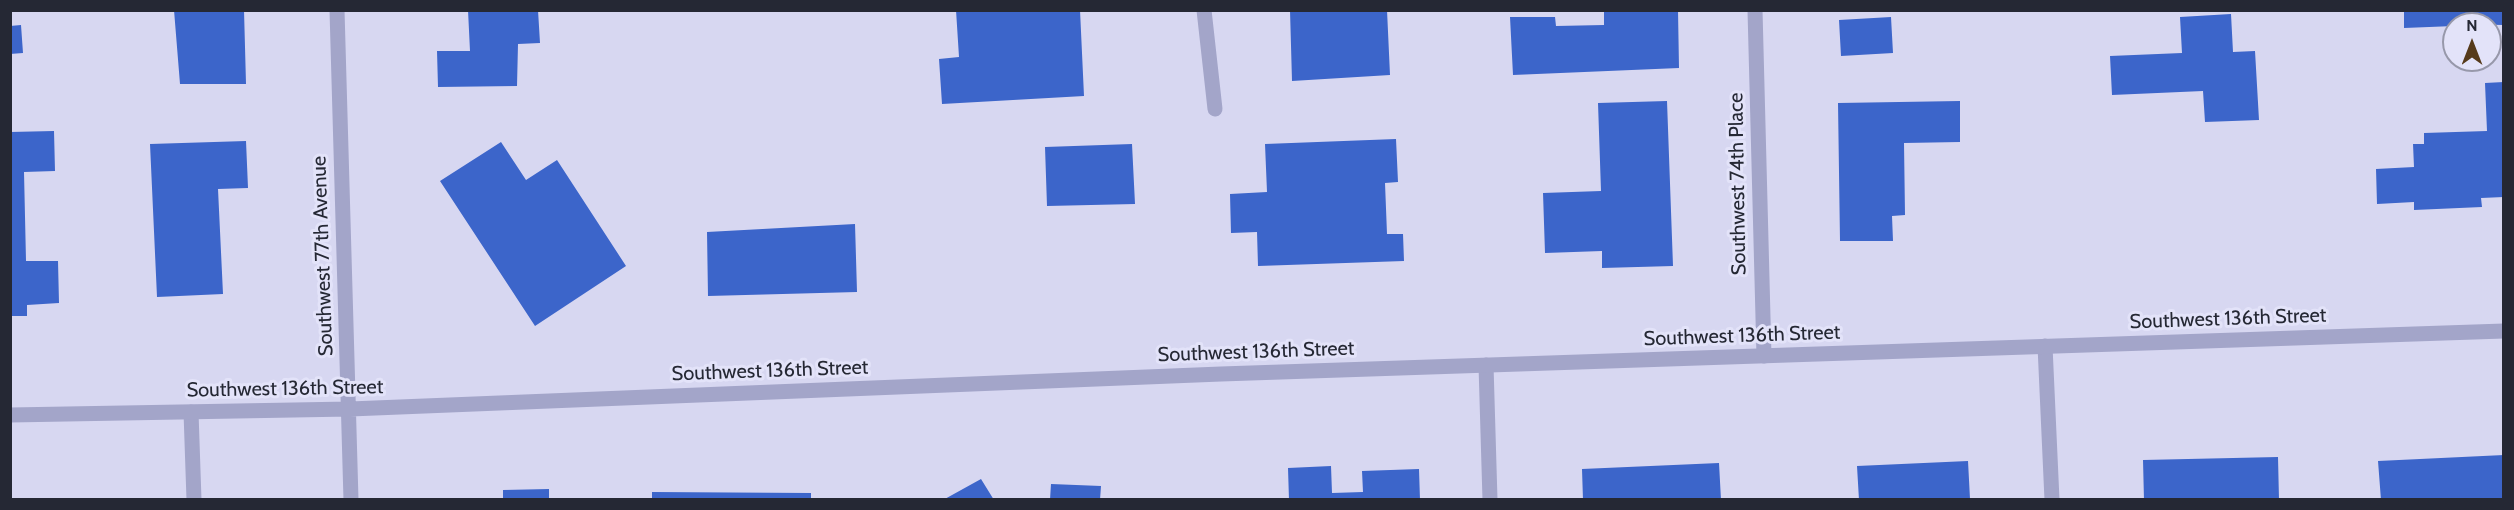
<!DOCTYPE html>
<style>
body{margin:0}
#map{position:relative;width:2514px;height:510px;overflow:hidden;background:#d7d7f1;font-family:Cabin,sans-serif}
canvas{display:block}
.frame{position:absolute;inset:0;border:12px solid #252834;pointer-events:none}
.north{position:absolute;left:2442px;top:12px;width:60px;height:60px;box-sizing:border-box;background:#e3e3f9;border:2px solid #9798aa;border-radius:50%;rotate:0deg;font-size:16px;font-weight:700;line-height:24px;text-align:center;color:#252834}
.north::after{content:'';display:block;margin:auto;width:21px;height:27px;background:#563a1a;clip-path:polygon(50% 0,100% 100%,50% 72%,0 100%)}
</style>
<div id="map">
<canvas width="2514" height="510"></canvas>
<div class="frame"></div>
<div class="north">N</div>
</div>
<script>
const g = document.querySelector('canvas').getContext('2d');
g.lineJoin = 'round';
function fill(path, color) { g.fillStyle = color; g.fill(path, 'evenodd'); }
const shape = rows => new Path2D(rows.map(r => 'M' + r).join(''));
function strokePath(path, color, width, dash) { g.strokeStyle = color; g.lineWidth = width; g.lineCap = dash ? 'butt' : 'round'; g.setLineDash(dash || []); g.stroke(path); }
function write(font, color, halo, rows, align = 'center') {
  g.font = font + ' Cabin,sans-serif'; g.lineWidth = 6; g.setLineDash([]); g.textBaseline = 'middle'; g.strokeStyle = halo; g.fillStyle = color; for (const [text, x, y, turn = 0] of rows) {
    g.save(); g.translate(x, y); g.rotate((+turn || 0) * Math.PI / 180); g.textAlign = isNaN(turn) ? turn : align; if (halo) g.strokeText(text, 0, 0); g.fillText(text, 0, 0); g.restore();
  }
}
const building = shape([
 [174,10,244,10,246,84,180,84],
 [468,10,538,10,540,43,518,44,517,86,438,87,437,51,470,51],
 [956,10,1080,10,1084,96,942,104,939,59,959,57],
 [1290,10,1387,10,1390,75,1292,81],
 [1604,10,1678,10,1679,68,1513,75,1510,17,1555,17,1556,26,1604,25],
 [2404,10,2504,10,2504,25,2454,24,2454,26,2404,28],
 [2231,14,2233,52,2255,51,2259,120,2205,122,2203,91,2112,95,2110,56,2182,53,2180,17],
 [1891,17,1893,53,1841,56,1839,20],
 [21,25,23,53,10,54,10,26],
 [2504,82,2504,197,2481,198,2482,207,2414,210,2414,202,2377,204,2376,169,2414,167,2413,144,2424,144,2424,133,2487,131,2485,83],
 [1667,101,1673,266,1602,268,1602,251,1545,253,1543,193,1601,191,1598,103],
 [1960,101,1960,142,1904,143,1905,215,1892,216,1893,241,1840,241,1838,103],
 [54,131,55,171,24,172,26,261,58,261,59,303,27,305,27,316,10,316,10,132],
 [1396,139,1398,182,1385,183,1387,234,1403,234,1404,261,1258,266,1257,232,1231,233,1230,194,1267,192,1265,144],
 [246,141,248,188,218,189,223,294,157,297,150,144],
 [501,142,526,180,557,160,626,266,535,326,440,181],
 [1132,144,1135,204,1047,206,1045,147],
 [855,224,857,292,708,296,707,232],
 [2504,455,2504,500,2381,500,2378,461],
 [2278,457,2279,500,2144,500,2143,460],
 [1968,461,1970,499,1859,500,1857,466],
 [1719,463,1721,500,1583,500,1582,469],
 [1331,466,1332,493,1363,492,1362,471,1419,469,1420,500,1289,500,1288,468],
 [981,479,994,500,943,500],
 [1051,484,1101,486,1100,500,1050,500],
 [549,489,549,500,503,500,503,490],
 [652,492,811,493,811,500,652,500]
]);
const service = shape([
 [191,412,194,500]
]);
const minor = shape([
 [1204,10,1215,109],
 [1755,10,1764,356],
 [2045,346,2052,500],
 [1486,365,1490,500]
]);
const tertiary = shape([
 [337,10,351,500],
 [10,415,350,409,1221,374,2504,331]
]);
const streetNames = [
 ["Southwest 74th Place",1738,184,-91],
 ["Southwest 77th Avenue",323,256,-92],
 ["Southwest 136th Street",2228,319,-2],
 ["Southwest 136th Street",1742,336,-2],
 ["Southwest 136th Street",1256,352,-2],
 ["Southwest 136th Street",770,371,-2],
 ["Southwest 136th Street",285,389,-1]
];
fill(building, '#3c65ca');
strokePath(service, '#a3a5c9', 15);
strokePath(minor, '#a3a5c9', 15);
strokePath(tertiary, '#a3a5c9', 15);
write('20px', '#252834', '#e3e3f9', streetNames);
</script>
